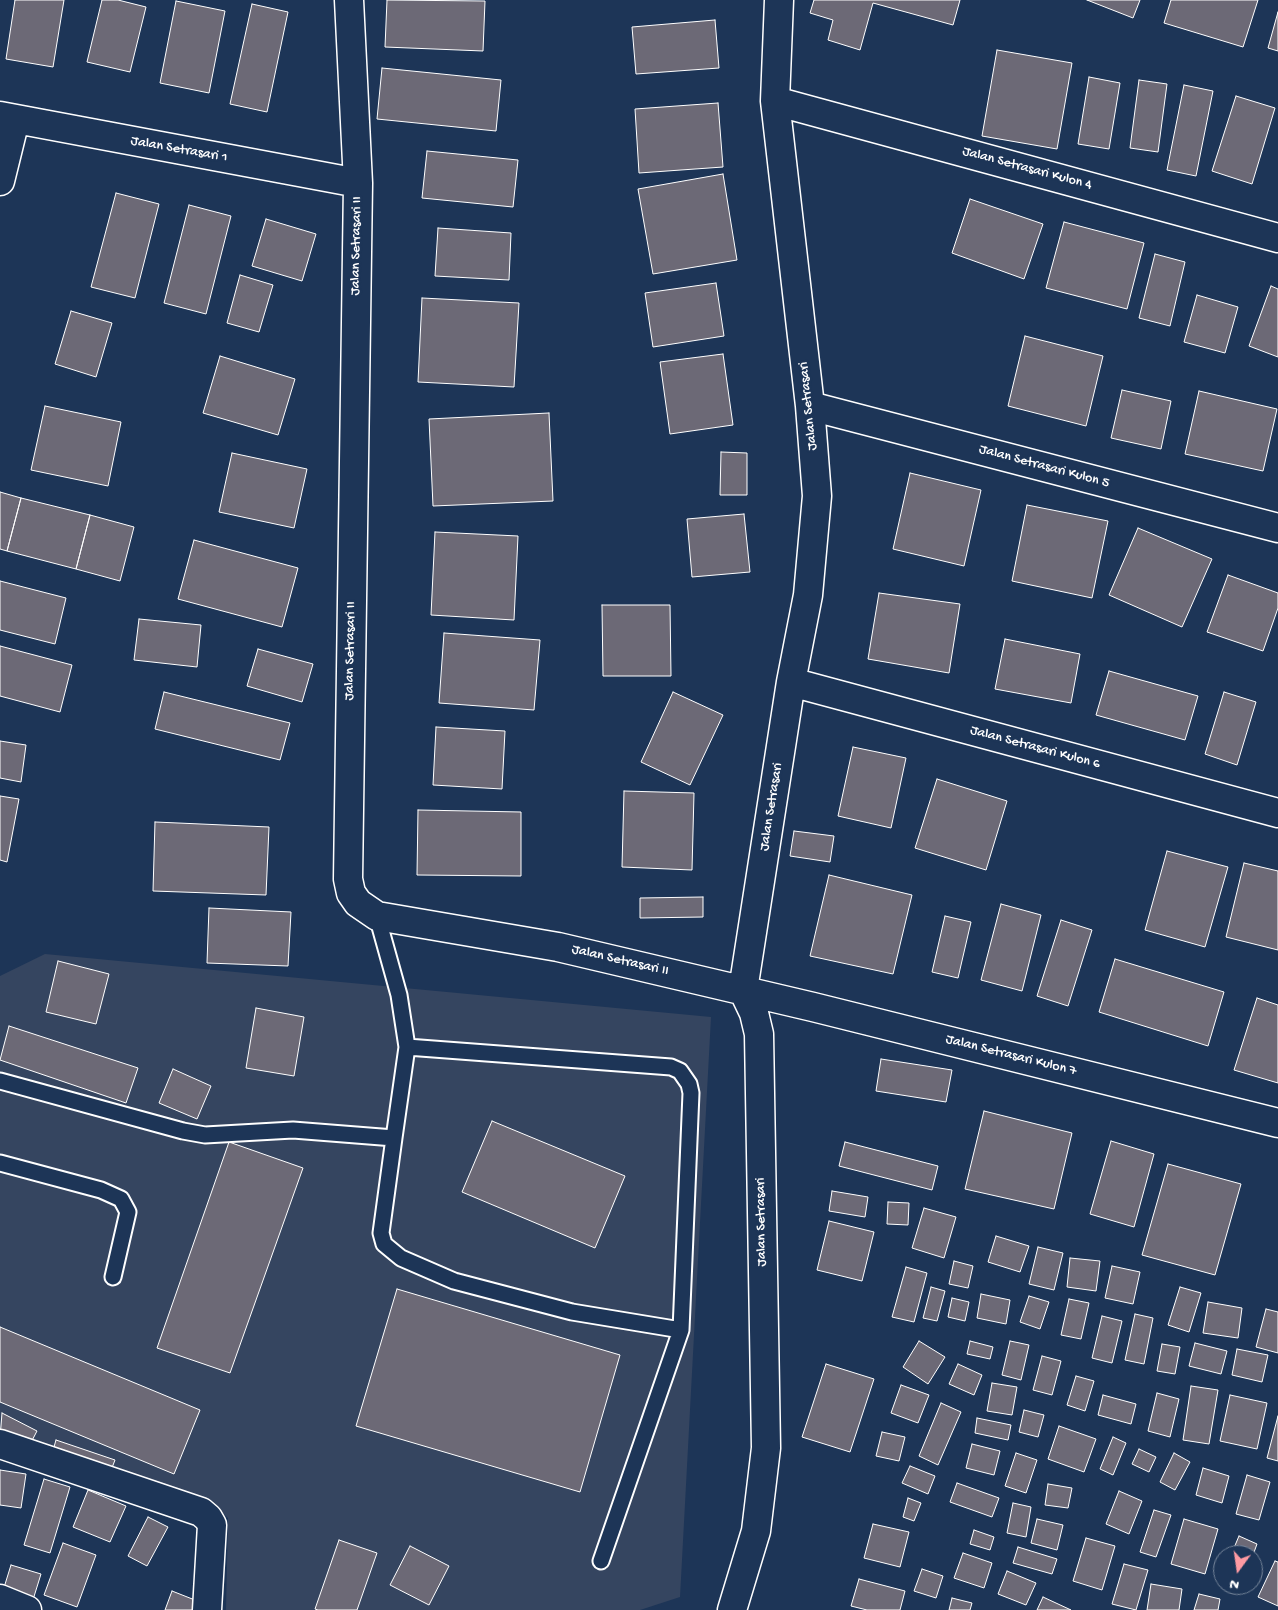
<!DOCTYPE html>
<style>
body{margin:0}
#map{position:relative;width:1278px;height:1610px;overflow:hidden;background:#1d3557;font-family:"Gochi Hand",sans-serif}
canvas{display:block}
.north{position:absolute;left:1213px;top:1545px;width:50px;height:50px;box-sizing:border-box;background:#1d3557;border:1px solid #77869a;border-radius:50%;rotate:194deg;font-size:14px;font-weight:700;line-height:20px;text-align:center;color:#fff}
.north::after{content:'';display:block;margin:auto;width:18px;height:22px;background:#ff9aa2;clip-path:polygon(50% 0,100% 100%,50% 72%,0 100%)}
</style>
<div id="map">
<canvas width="1278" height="1610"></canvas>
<div class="north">N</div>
</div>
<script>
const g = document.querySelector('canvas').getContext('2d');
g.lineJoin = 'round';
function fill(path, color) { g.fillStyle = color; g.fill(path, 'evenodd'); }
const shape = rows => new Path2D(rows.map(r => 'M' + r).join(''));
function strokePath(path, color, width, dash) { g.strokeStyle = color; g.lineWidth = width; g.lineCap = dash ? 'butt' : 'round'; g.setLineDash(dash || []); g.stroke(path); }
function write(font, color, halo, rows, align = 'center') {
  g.font = font + ' "Gochi Hand",sans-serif'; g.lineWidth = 5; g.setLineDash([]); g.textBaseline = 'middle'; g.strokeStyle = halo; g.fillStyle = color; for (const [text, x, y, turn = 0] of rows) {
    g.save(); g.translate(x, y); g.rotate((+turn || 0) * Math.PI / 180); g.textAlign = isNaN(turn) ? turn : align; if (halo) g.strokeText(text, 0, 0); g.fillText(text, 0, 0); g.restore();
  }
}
const built = shape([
 [45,954,711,1017,680,1597,640,1610,226,1610,228,1518,213,1504,0,1432,0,976]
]);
const building = shape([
 [15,0,64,0,53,67,6,59,15,0],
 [102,0,118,0,146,7,130,72,87,62,102,0],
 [387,0,485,1,483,51,385,47,387,0],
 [814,0,960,0,953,25,873,3,860,50,828,40,833,20,810,13,814,0],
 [1087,0,1140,0,1133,18,1087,0],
 [1171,0,1258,0,1243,47,1164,23,1171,0],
 [176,1,225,11,209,93,160,83,176,1],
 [252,4,288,12,267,112,230,104,252,4],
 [1278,12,1278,51,1268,48,1278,12],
 [715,20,719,68,636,74,632,27,715,20],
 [997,50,1072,63,1057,149,982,136,997,50],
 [382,68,501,80,496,131,377,119,382,68],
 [1089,77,1120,83,1109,149,1078,144,1089,77],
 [1139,80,1167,84,1158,152,1130,148,1139,80],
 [1184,85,1213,91,1196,176,1167,170,1184,85],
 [1236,96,1275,108,1252,184,1212,171,1236,96],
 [718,103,723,167,639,173,635,109,718,103],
 [427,151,518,160,513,207,422,198,427,151],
 [723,174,737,260,653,274,638,189,723,174],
 [116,193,159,204,135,298,91,287,116,193],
 [970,199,1043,224,1024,279,952,253,970,199],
 [189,205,231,216,206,314,164,303,189,205],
 [266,219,316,234,302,281,252,266,266,219],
 [1064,222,1144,243,1127,309,1046,288,1064,222],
 [438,228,511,233,509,280,435,276,438,228],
 [1155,254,1185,262,1170,326,1139,318,1155,254],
 [240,275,273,285,259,332,227,323,240,275],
 [716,283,724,336,653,347,645,293,716,283],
 [1271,286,1278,289,1278,357,1249,346,1271,286],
 [1197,295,1238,307,1225,353,1184,342,1197,295],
 [422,298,519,303,514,387,418,382,422,298],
 [71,311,112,323,96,377,55,364,71,311],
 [1025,336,1103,356,1086,426,1008,406,1025,336],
 [723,354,733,425,670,434,660,362,723,354],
 [220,356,295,379,278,435,203,413,220,356],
 [1122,390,1171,401,1161,449,1111,438,1122,390],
 [1199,391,1277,409,1263,471,1185,454,1199,391],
 [45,406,121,422,108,486,31,470,45,406],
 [549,413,553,501,433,506,429,419,549,413],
 [721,452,747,453,747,495,720,495,721,452],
 [232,453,307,469,294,528,219,512,232,453],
 [910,473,981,490,964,566,893,549,910,473],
 [0,492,21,498,7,551,0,549,0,492],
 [21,498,90,515,76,569,7,551,21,498],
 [1027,505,1108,521,1092,598,1012,581,1027,505],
 [744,514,750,572,692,577,687,519,744,514],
 [90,515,134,527,120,581,76,569,90,515],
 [1138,528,1212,559,1182,627,1109,595,1138,528],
 [435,532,518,536,514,620,431,615,435,532],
 [194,540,298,568,282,627,178,599,194,540],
 [1228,575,1278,593,1278,608,1263,651,1207,632,1228,575],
 [0,581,66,598,55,644,0,630,0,581],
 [879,593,960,604,949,673,868,659,879,593],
 [602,605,670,605,671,676,603,676,602,605],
 [139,619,201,625,197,667,134,660,139,619],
 [444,633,540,640,534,710,439,703,444,633],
 [1005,639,1080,654,1071,703,995,689,1005,639],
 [0,646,72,665,60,712,0,696,0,646],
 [258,649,313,664,302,702,247,686,258,649],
 [1109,671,1198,696,1185,740,1096,715,1109,671],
 [164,692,290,723,280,760,155,729,164,692],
 [673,692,723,715,690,785,641,762,673,692],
 [1224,692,1256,702,1237,765,1205,754,1224,692],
 [436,727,505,731,502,789,433,785,436,727],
 [0,741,26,745,21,782,0,778,0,741],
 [853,747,906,758,891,828,838,816,853,747],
 [937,779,1007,801,986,870,915,848,937,779],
 [624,791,694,793,692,870,622,867,624,791],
 [0,796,19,799,7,862,0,860,0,796],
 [418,810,521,812,521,876,417,875,418,810],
 [155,822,269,827,266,895,153,891,155,822],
 [794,831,834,836,830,862,790,856,794,831],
 [1167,851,1228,867,1205,947,1145,930,1167,851],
 [1244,863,1278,871,1278,950,1226,937,1244,863],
 [829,875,912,895,893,974,810,956,829,875],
 [703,897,703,917,640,918,640,898,703,897],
 [1001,904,1041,915,1022,991,981,980,1001,904],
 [209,908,291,912,288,966,207,963,209,908],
 [945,916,971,922,958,978,932,972,945,916],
 [1061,920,1092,930,1068,1006,1037,996,1061,920],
 [1115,959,1224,992,1208,1046,1099,1012,1115,959],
 [58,961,109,974,96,1024,46,1012,58,961],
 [1257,998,1278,1005,1278,1083,1234,1070,1257,998],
 [256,1008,304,1017,294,1076,246,1068,256,1008],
 [9,1026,138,1068,126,1103,0,1060,9,1026],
 [881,1059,952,1070,946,1102,876,1091,881,1059],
 [173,1069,211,1086,197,1119,159,1103,173,1069],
 [984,1111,1072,1133,1054,1209,965,1189,984,1111],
 [492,1121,625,1176,595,1248,462,1192,492,1121],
 [1111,1141,1154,1154,1134,1227,1090,1214,1111,1141],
 [229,1142,303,1168,230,1373,157,1348,229,1142],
 [845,1142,938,1166,932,1190,839,1166,845,1142],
 [1168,1164,1241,1184,1215,1275,1142,1255,1168,1164],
 [832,1191,868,1197,865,1217,829,1211,832,1191],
 [888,1202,909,1203,908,1225,887,1224,888,1202],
 [924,1208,956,1217,944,1258,912,1248,924,1208],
 [829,1221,874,1232,862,1281,817,1270,829,1221],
 [996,1236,1029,1246,1020,1272,988,1262,996,1236],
 [1038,1247,1063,1253,1054,1290,1029,1284,1038,1247],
 [1070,1258,1100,1261,1096,1291,1067,1287,1070,1258],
 [954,1261,973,1266,968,1288,949,1284,954,1261],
 [1112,1266,1140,1272,1133,1304,1105,1298,1112,1266],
 [906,1267,927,1273,914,1322,892,1317,906,1267],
 [931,1287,945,1291,937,1321,923,1318,931,1287],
 [1180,1287,1201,1293,1189,1332,1168,1325,1180,1287],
 [397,1289,620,1355,580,1492,356,1426,397,1289],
 [981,1294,1010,1300,1006,1324,977,1318,981,1294],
 [1029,1296,1049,1302,1040,1329,1020,1322,1029,1296],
 [952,1298,969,1302,965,1321,948,1317,952,1298],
 [1069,1299,1089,1303,1081,1339,1061,1335,1069,1299],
 [1208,1302,1242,1308,1238,1338,1203,1333,1208,1302],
 [1266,1309,1278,1312,1278,1353,1256,1347,1266,1309],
 [1135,1314,1153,1318,1144,1364,1125,1360,1135,1314],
 [1102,1316,1122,1321,1112,1363,1092,1358,1102,1316],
 [0,1327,200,1410,174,1474,0,1402,0,1327],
 [919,1341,945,1357,928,1384,903,1367,919,1341],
 [970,1341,993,1347,990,1359,967,1354,970,1341],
 [1010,1341,1029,1345,1021,1380,1002,1375,1010,1341],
 [1195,1343,1227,1351,1221,1374,1189,1366,1195,1343],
 [1162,1344,1180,1347,1175,1374,1157,1371,1162,1344],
 [1237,1349,1268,1355,1262,1382,1232,1375,1237,1349],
 [1042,1356,1061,1361,1052,1395,1033,1390,1042,1356],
 [826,1364,874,1379,850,1452,802,1437,826,1364],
 [958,1364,982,1375,974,1395,949,1384,958,1364],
 [1076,1376,1094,1381,1085,1411,1067,1405,1076,1376],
 [992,1383,1017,1387,1012,1415,987,1411,992,1383],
 [901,1385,929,1395,918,1423,891,1413,901,1385],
 [1191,1386,1218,1390,1209,1444,1183,1440,1191,1386],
 [1157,1393,1179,1399,1170,1437,1148,1431,1157,1393],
 [1103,1395,1136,1404,1131,1424,1098,1415,1103,1395],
 [1230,1395,1267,1403,1257,1449,1220,1441,1230,1395],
 [941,1403,961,1412,938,1465,919,1456,941,1403],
 [1024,1410,1044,1415,1038,1437,1019,1432,1024,1410],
 [2,1413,37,1431,26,1452,0,1438,2,1413],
 [1278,1416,1278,1461,1267,1458,1278,1416],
 [977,1418,1011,1425,1008,1440,975,1433,977,1418],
 [1059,1426,1096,1439,1084,1472,1048,1459,1059,1426],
 [882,1432,905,1437,899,1461,876,1456,882,1432],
 [1113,1437,1126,1443,1113,1475,1100,1469,1113,1437],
 [56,1440,115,1460,110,1473,52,1454,56,1440],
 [972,1444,1000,1451,994,1475,966,1468,972,1444],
 [1139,1449,1156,1457,1149,1472,1132,1464,1139,1449],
 [1016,1453,1037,1460,1026,1493,1005,1486,1016,1453],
 [1174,1453,1190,1462,1175,1490,1160,1482,1174,1453],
 [910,1466,935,1476,928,1494,902,1483,910,1466],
 [1203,1468,1229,1476,1222,1503,1196,1495,1203,1468],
 [0,1470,26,1474,21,1508,0,1505,0,1470],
 [1247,1475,1270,1482,1259,1520,1236,1514,1247,1475],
 [44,1479,70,1487,50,1553,24,1545,44,1479],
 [957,1483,999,1498,992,1517,950,1502,957,1483],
 [1048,1484,1072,1488,1068,1508,1045,1505,1048,1484],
 [88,1490,126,1506,110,1542,73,1527,88,1490],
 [1119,1491,1142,1501,1129,1534,1106,1524,1119,1491],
 [908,1498,921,1503,914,1521,903,1517,908,1498],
 [1013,1503,1031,1507,1026,1537,1007,1533,1013,1503],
 [1154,1510,1171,1515,1156,1557,1140,1552,1154,1510],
 [148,1517,168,1527,147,1566,128,1556,148,1517],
 [1037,1519,1063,1525,1057,1550,1031,1543,1037,1519],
 [1184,1519,1218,1529,1205,1574,1171,1564,1184,1519],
 [873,1524,909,1532,900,1567,864,1558,873,1524],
 [974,1530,994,1537,990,1550,970,1544,974,1530],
 [1239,1536,1257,1544,1253,1555,1231,1555,1239,1536],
 [1086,1538,1115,1546,1102,1590,1073,1581,1086,1538],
 [339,1540,377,1553,357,1610,318,1610,315,1609,339,1540],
 [63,1543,96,1555,77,1607,44,1595,63,1543],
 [410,1546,449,1566,429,1605,390,1585,410,1546],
 [1018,1547,1057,1559,1052,1574,1013,1563,1018,1547],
 [963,1553,992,1563,984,1588,954,1578,963,1553],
 [1275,1561,1278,1562,1278,1606,1258,1597,1275,1561],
 [1124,1564,1148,1570,1136,1610,1112,1604,1124,1564],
 [11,1565,41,1574,32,1603,2,1594,11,1565],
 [922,1569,943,1576,936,1598,914,1591,922,1569],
 [1007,1571,1036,1583,1026,1605,998,1594,1007,1571],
 [859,1579,905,1591,900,1610,867,1610,851,1606,859,1579],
 [1151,1584,1182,1589,1179,1610,1147,1610,1151,1584],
 [172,1591,205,1604,202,1610,165,1610,172,1591],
 [1199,1594,1220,1599,1218,1610,1194,1610,1199,1594],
 [1043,1597,1071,1610,1037,1610,1043,1597],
 [952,1598,972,1603,970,1610,949,1610,952,1598]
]);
const lane = shape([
 [377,916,399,995,407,1047],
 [0,1081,183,1131,205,1135,293,1130,394,1138,407,1047,671,1067,680,1071,689,1084,691,1093,681,1330,601,1561],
 [394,1138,381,1233,384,1244,401,1258,454,1281,572,1312,681,1330],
 [0,1163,101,1190,121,1199,128,1212,113,1277]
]);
const street = shape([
 [349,0,358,183,348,879,351,893,358,903,377,916,558,947,813,1007,1278,1123],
 [775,101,1278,238],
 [0,116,358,183],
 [0,181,15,120],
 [810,406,1278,528],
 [791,682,1278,813],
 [0,1444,201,1512,208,1518,212,1525,207,1610],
 [0,1599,27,1610],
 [732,1610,756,1531,766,1448,759,1034,754,1013,743,990,791,682,808,595,817,496,810,406,775,101,779,0]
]);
const streetNames = [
 ["Jalan Setrasari 1",179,150,10],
 ["Jalan Setrasari Kulon 4",1027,169,15],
 ["Jalan Setrasari II",357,246,-89],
 ["Jalan Setrasari",809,406,-96],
 ["Jalan Setrasari Kulon 5",1044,467,15],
 ["Jalan Setrasari II",351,651,-89],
 ["Jalan Setrasari Kulon 6",1035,748,15],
 ["Jalan Setrasari",772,807,-81],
 ["Jalan Setrasari II",620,961,13],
 ["Jalan Setrasari Kulon 7",1011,1056,14],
 ["Jalan Setrasari",762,1222,-91]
];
fill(built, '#354560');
fill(building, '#6c6976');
strokePath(building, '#fff', 1);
strokePath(lane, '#fff', 19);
strokePath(street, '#fff', 31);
strokePath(lane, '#1d3557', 15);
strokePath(street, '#1d3557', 28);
write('14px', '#fff', '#1d3557', streetNames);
</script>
